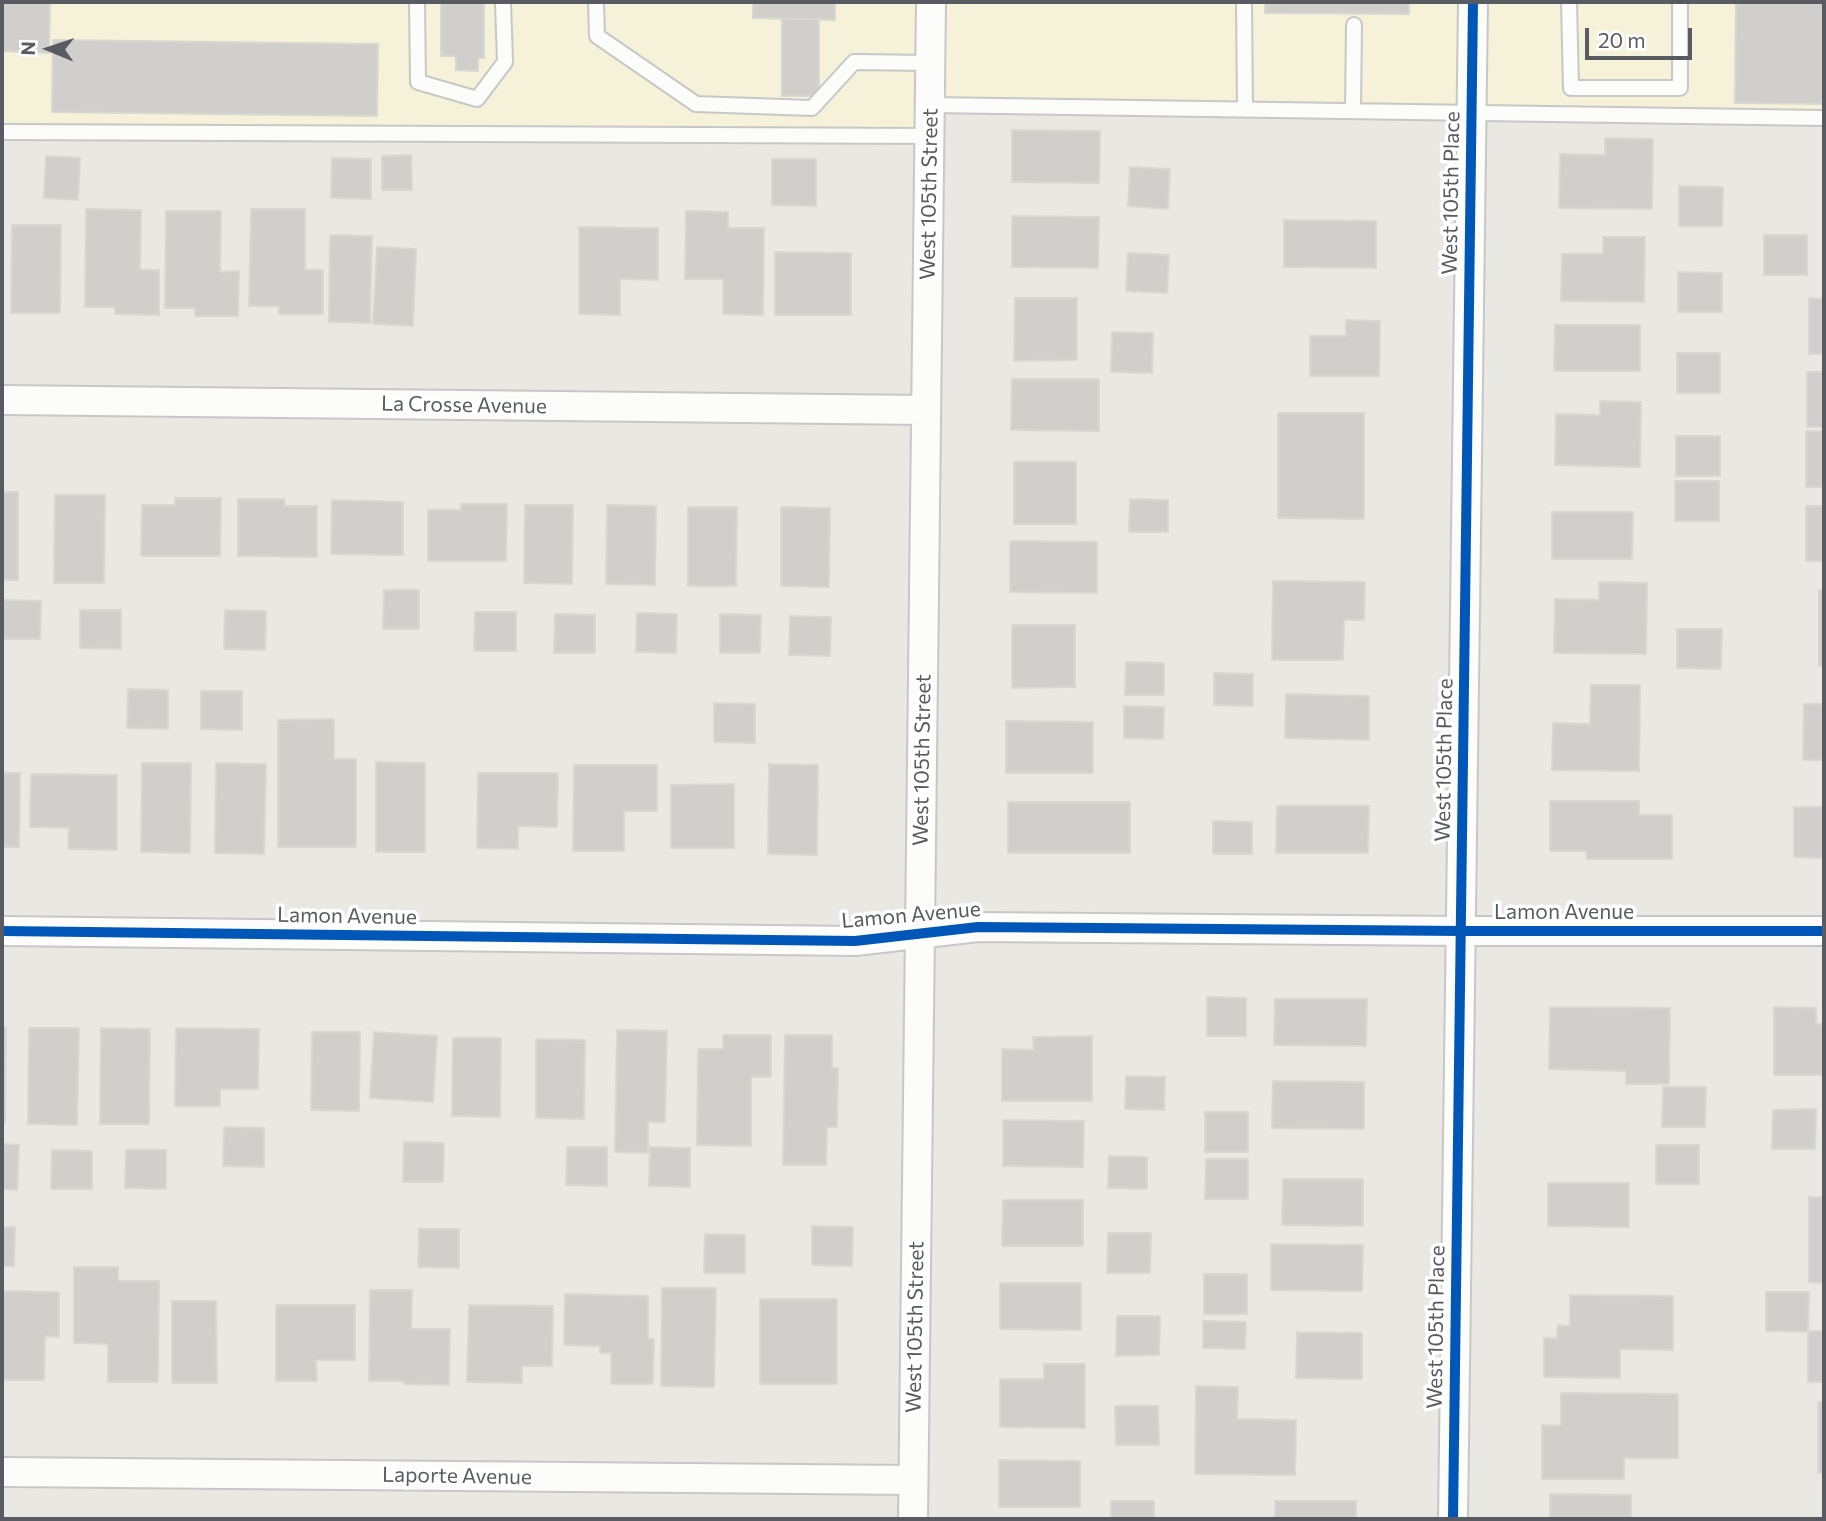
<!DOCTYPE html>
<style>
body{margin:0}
#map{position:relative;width:1826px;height:1521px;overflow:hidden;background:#eae8e2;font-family:Commissioner,sans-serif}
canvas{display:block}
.frame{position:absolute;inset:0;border:4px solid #585b61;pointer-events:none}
.north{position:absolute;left:14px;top:14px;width:70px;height:70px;-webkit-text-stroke:5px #fff;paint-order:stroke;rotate:272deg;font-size:19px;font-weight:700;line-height:28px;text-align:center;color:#585b61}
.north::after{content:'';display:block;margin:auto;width:24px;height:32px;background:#585b61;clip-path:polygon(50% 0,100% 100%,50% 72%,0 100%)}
.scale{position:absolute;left:1585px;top:28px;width:107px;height:32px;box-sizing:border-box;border:4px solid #585b61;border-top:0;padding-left:9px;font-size:21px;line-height:24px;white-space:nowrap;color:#585b61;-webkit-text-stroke:5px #fff;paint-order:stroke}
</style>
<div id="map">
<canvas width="1826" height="1521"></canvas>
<div class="frame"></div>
<div class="north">N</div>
<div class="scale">20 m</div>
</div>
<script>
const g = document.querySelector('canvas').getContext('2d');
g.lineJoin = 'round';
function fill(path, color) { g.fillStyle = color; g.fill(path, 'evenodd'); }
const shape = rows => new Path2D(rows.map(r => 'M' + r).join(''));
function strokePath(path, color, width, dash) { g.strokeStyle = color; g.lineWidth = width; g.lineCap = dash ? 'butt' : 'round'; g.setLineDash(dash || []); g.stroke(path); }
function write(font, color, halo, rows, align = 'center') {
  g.font = font + ' Commissioner,sans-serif'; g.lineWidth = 7; g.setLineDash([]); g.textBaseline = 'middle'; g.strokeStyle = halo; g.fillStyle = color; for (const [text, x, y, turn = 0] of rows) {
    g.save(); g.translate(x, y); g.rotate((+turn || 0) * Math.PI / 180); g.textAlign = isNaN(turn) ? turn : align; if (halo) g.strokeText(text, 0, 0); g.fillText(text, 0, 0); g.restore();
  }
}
const commercial = shape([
 [2,2,1824,2,1824,118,931,105,930,136,2,132]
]);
const building = shape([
 [2,2,50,2,49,53,2,51,2,2],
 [441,2,484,2,484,58,478,58,478,71,456,70,456,56,441,56,441,2],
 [753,2,835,2,835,20,753,18,753,2],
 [1265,2,1409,2,1409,14,1265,13,1265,2],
 [1736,2,1824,2,1824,104,1735,103,1736,2],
 [782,19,819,19,819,96,782,96,782,19],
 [53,40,378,44,377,116,52,112,53,40],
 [1012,130,1100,131,1099,183,1012,182,1012,130],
 [1605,138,1653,139,1652,209,1559,208,1560,154,1605,155,1605,138],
 [411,155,412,190,382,190,382,156,411,155],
 [46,156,80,158,78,200,44,198,46,156],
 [332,158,371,159,371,199,331,198,332,158],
 [772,159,816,159,816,206,772,205,772,159],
 [1130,167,1170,169,1168,209,1128,206,1130,167],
 [1679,186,1723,187,1722,226,1679,226,1679,186],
 [86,209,141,210,140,270,159,270,159,315,115,314,115,307,85,307,86,209],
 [251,209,305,209,305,270,323,270,323,314,279,314,279,306,249,306,251,209],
 [166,211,221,211,220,272,239,271,238,316,195,316,195,308,165,308,166,211],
 [686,211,728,212,728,228,764,228,763,315,723,314,723,279,685,279,686,211],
 [1012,216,1099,217,1098,268,1012,267,1012,216],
 [1284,220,1376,221,1376,268,1284,267,1284,220],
 [12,225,61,225,60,313,11,313,12,225],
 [579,227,658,228,658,280,620,279,620,315,579,314,579,227],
 [330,235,372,236,370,323,329,322,330,235],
 [1764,235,1807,235,1807,275,1764,275,1764,235],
 [1603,237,1645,237,1644,302,1561,301,1562,254,1603,254,1603,237],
 [377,247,416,249,413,326,373,324,377,247],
 [775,252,851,253,851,315,775,315,775,252],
 [1128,253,1169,255,1167,293,1126,291,1128,253],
 [1678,272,1722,273,1722,312,1678,312,1678,272],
 [1015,298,1077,298,1077,360,1014,361,1015,298],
 [1809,298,1824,299,1824,354,1809,354,1809,298],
 [1346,320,1380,321,1379,376,1310,376,1310,336,1346,336,1346,320],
 [1555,325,1640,325,1640,371,1554,371,1555,325],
 [1112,332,1153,333,1152,373,1111,372,1112,332],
 [1677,353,1720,353,1720,393,1677,393,1677,353],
 [1807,372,1824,372,1824,427,1807,427,1807,372],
 [1012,379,1099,379,1099,431,1011,430,1012,379],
 [1600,401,1641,402,1640,467,1555,465,1556,414,1600,415,1600,401],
 [1278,413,1364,413,1364,519,1278,518,1278,413],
 [1806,431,1824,431,1824,487,1806,487,1806,431],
 [1676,436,1720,436,1720,476,1676,476,1676,436],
 [1014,462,1076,462,1076,524,1014,524,1014,462],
 [1675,481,1719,481,1719,521,1675,521,1675,481],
 [2,492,18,492,18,580,2,580,2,492],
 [55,495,105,495,104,583,54,583,55,495],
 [175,498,221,498,220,556,141,556,142,505,175,505,175,498],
 [238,499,284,499,285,506,317,506,317,557,238,556,238,499],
 [1130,499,1168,500,1168,532,1129,532,1130,499],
 [332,500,403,502,403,555,331,554,332,500],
 [461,504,507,504,506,561,428,561,428,510,461,510,461,504],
 [525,505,573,505,572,584,524,583,525,505],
 [607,505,656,506,655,585,606,584,607,505],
 [1806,506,1824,506,1824,561,1806,561,1806,506],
 [688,507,737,507,736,586,688,586,688,507],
 [781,507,830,508,829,587,781,586,781,507],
 [1552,512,1633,512,1632,559,1552,559,1552,512],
 [1010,541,1097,542,1097,593,1010,592,1010,541],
 [1273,581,1365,582,1364,620,1344,620,1343,660,1272,660,1273,581],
 [1599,582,1647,583,1646,654,1554,653,1555,599,1599,600,1599,582],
 [384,590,419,590,419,629,383,629,384,590],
 [1819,590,1824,590,1824,666,1819,666,1819,590],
 [2,600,41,601,40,639,2,639,2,600],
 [80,610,121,610,121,649,80,648,80,610],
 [225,610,266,611,265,650,224,649,225,610],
 [475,612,516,612,516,651,474,651,475,612],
 [637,613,677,614,676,653,636,652,637,613],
 [555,614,595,615,595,653,554,653,555,614],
 [720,614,761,615,760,653,720,653,720,614],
 [790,616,831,617,830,656,789,655,790,616],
 [1012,625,1075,625,1075,687,1012,688,1012,625],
 [1677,629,1722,629,1721,669,1677,668,1677,629],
 [1126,662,1164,663,1164,695,1125,695,1126,662],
 [1214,673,1253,674,1253,706,1214,705,1214,673],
 [1591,685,1640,685,1639,771,1552,770,1553,723,1590,724,1591,685],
 [128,689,168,690,168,729,127,728,128,689],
 [201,691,242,691,242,730,201,729,201,691],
 [1286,694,1369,696,1369,740,1285,738,1286,694],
 [714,703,755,704,755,743,714,742,714,703],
 [1804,704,1824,704,1824,760,1803,760,1804,704],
 [1124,706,1164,707,1163,739,1124,738,1124,706],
 [334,719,334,759,356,759,356,847,278,847,278,720,334,719],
 [1006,721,1093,722,1093,773,1006,773,1006,721],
 [376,762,425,763,425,852,376,852,376,762],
 [142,763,191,763,190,853,141,852,142,763],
 [216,763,266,764,264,854,215,853,216,763],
 [769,764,818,765,817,855,768,854,769,764],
 [574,765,657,765,657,811,624,811,624,851,573,851,574,765],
 [2,773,20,773,19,847,2,847,2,773],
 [478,773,558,773,557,827,518,826,518,849,477,848,478,773],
 [31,774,117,775,117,850,68,849,69,828,30,827,31,774],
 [734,784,734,848,671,848,671,785,734,784],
 [1550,801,1639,801,1639,815,1672,815,1672,859,1587,859,1586,851,1550,851,1550,801],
 [1008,802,1130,802,1130,853,1008,853,1008,802],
 [1277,806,1369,806,1368,853,1276,853,1277,806],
 [1794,807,1824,807,1824,858,1794,857,1794,807],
 [1213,821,1252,822,1252,854,1213,854,1213,821],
 [1207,997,1246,998,1246,1036,1207,1036,1207,997],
 [1275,999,1367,999,1366,1046,1274,1045,1275,999],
 [1550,1007,1670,1008,1669,1084,1626,1084,1626,1071,1549,1069,1550,1007],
 [1774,1007,1816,1008,1816,1024,1824,1024,1824,1075,1774,1075,1774,1007],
 [2,1027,6,1027,5,1123,2,1123,2,1027],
 [29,1028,79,1028,77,1125,28,1124,29,1028],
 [101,1028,150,1029,149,1124,100,1124,101,1028],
 [176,1028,259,1029,258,1089,220,1089,220,1106,175,1106,176,1028],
 [617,1030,667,1031,665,1122,648,1122,648,1153,615,1152,617,1030],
 [312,1032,360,1032,359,1111,311,1110,312,1032],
 [374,1032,437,1036,433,1102,370,1098,374,1032],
 [723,1035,771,1035,771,1077,751,1077,751,1146,697,1145,698,1049,723,1049,723,1035],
 [785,1035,832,1035,832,1068,838,1068,837,1127,827,1127,826,1165,783,1165,785,1035],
 [1092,1036,1092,1101,1002,1101,1002,1049,1034,1050,1033,1037,1092,1036],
 [453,1038,501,1038,500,1117,452,1116,453,1038],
 [536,1039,585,1040,584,1119,536,1118,536,1039],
 [1126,1076,1165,1077,1164,1110,1125,1109,1126,1076],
 [1273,1081,1364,1082,1364,1129,1272,1128,1273,1081],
 [1663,1087,1706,1087,1705,1127,1662,1127,1663,1087],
 [1816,1109,1815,1149,1772,1149,1773,1110,1816,1109],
 [1205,1112,1248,1112,1248,1152,1205,1152,1205,1112],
 [1003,1120,1084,1121,1083,1167,1003,1166,1003,1120],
 [224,1127,264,1128,264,1167,223,1166,224,1127],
 [404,1142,444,1143,443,1182,403,1182,404,1142],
 [2,1144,19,1145,17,1190,2,1189,2,1144],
 [1656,1145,1699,1145,1699,1184,1656,1184,1656,1145],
 [567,1147,607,1147,607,1186,566,1185,567,1147],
 [650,1147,690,1148,690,1187,649,1186,650,1147],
 [52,1150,92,1151,92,1189,51,1189,52,1150],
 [126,1150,166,1150,166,1189,125,1188,126,1150],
 [1109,1156,1147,1157,1147,1189,1108,1188,1109,1156],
 [1206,1159,1248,1159,1248,1199,1205,1199,1206,1159],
 [1283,1179,1363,1179,1363,1226,1282,1225,1283,1179],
 [1548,1183,1629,1183,1629,1227,1548,1226,1548,1183],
 [1809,1197,1824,1197,1824,1283,1809,1282,1809,1197],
 [1003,1200,1083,1200,1083,1246,1002,1246,1003,1200],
 [812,1226,853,1227,852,1266,812,1265,812,1226],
 [2,1227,15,1227,14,1266,2,1266,2,1227],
 [419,1229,459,1229,459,1268,418,1267,419,1229],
 [1108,1233,1151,1233,1150,1273,1107,1273,1108,1233],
 [705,1234,745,1235,745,1273,704,1273,705,1234],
 [1271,1244,1363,1245,1362,1291,1271,1290,1271,1244],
 [74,1267,118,1267,118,1281,159,1281,158,1382,108,1382,108,1344,74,1343,74,1267],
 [1204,1274,1247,1274,1247,1314,1204,1314,1204,1274],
 [1000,1283,1081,1283,1081,1330,1000,1329,1000,1283],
 [662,1288,716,1288,714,1387,661,1386,662,1288],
 [370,1290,412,1290,411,1329,450,1329,449,1385,404,1384,403,1381,369,1381,370,1290],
 [2,1291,59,1292,59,1337,45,1336,44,1380,2,1380,2,1291],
 [1766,1292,1809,1292,1808,1332,1766,1331,1766,1292],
 [565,1294,648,1296,648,1339,654,1339,653,1384,611,1384,611,1353,600,1353,600,1346,564,1345,565,1294],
 [1570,1295,1673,1296,1673,1350,1620,1349,1620,1378,1544,1377,1544,1338,1557,1338,1558,1325,1570,1326,1570,1295],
 [760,1299,837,1299,837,1384,760,1384,760,1299],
 [172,1301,216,1301,217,1383,172,1383,172,1301],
 [276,1305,355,1305,355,1360,316,1360,317,1381,276,1381,276,1305],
 [469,1305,553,1306,552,1366,522,1366,522,1383,467,1382,469,1305],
 [1117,1316,1160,1316,1159,1355,1116,1356,1117,1316],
 [1203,1321,1246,1322,1245,1349,1203,1348,1203,1321],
 [1808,1331,1824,1331,1824,1382,1808,1382,1808,1331],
 [1297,1332,1362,1333,1362,1379,1296,1378,1297,1332],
 [1044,1364,1085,1364,1085,1428,1000,1427,1000,1379,1044,1379,1044,1364],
 [1196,1386,1238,1387,1237,1419,1296,1420,1295,1475,1195,1474,1196,1386],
 [1561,1393,1678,1394,1678,1458,1624,1458,1624,1479,1542,1479,1542,1425,1561,1426,1561,1393],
 [1818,1402,1824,1402,1824,1473,1818,1473,1818,1402],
 [1115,1406,1158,1406,1159,1445,1116,1445,1115,1406],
 [999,1460,1080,1461,1080,1507,999,1507,999,1460],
 [1550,1494,1631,1495,1631,1519,1550,1519,1550,1494],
 [1111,1501,1154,1501,1154,1519,1111,1519,1111,1501],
 [1275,1501,1356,1501,1356,1519,1275,1519,1275,1501]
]);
const lane = shape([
 [417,2,418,82,477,99,505,62,503,2],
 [596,2,597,36,696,104,812,108,854,62,930,63],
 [1244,2,1245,110],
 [1569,2,1571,88,1680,88,1680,2],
 [930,105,1824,118],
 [1353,111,1354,25],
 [2,132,930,136]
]);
const street = shape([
 [2,400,926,410],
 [2,931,855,941,978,927,1461,931,1824,931],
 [2,1472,913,1480],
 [913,1519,931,2],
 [1453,1519,1473,2]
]);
const cycleway = shape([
 [2,931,855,941,978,927,1461,931,1824,931],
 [1453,1519,1473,2]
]);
const streetNames = [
 ["West 105th Place",1451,193,-89],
 ["West 105th Street",929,194,-89],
 ["La Crosse Avenue",464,405,1],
 ["West 105th Street",922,760,-89],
 ["West 105th Place",1444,760,-89],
 ["Lamon Avenue",1564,912],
 ["Lamon Avenue",911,915,-5],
 ["Lamon Avenue",347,916,1],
 ["West 105th Street",915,1327,-89],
 ["West 105th Place",1436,1327,-89],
 ["Laporte Avenue",457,1476,1]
];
fill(commercial, '#f6f2d9');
fill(building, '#d0cfcb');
strokePath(building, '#d9d7d1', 2);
strokePath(lane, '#c7c7c6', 18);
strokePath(street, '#c7c7c6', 32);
strokePath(lane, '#fcfcfb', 14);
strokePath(street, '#fcfcfb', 28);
strokePath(cycleway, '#0057b8', 10);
write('21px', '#585b61', '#fff', streetNames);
</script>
